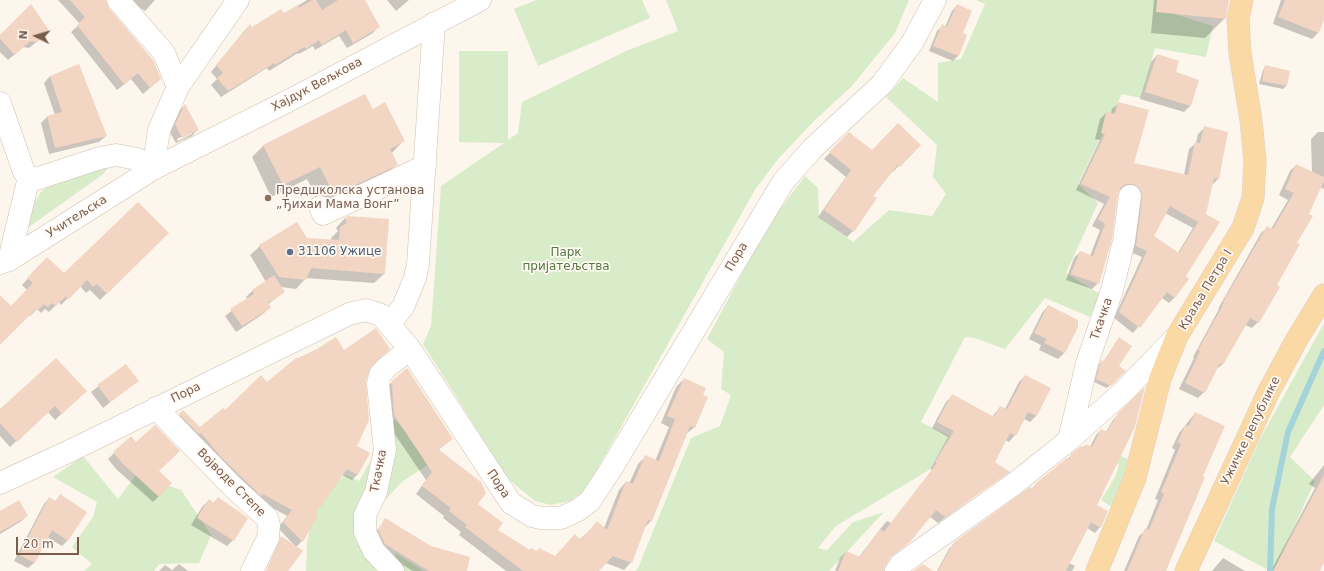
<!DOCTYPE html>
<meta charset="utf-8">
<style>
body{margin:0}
#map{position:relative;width:1324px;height:571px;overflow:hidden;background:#fdf6ec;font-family:"DejaVu Sans",sans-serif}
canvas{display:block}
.north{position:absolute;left:16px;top:16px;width:40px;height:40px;-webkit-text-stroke:3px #fffaf3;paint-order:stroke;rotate:275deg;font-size:11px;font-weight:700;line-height:16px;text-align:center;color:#7a5c4d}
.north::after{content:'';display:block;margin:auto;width:14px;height:18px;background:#7a5c4d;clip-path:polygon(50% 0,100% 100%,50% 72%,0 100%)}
.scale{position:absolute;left:16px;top:537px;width:63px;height:18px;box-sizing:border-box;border:2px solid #7a5c4d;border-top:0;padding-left:5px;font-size:12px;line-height:14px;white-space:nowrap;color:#7a5c4d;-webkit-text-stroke:3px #fffaf3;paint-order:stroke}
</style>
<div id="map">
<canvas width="1324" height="571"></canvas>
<div class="north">N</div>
<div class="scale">20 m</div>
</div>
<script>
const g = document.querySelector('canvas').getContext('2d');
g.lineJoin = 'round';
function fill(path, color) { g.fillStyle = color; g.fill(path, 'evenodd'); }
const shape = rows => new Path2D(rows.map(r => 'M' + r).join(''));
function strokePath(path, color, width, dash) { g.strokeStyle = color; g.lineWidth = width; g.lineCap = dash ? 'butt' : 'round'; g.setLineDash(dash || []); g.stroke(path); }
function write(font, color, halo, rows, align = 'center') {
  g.font = font + ' "DejaVu Sans",sans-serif'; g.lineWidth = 3.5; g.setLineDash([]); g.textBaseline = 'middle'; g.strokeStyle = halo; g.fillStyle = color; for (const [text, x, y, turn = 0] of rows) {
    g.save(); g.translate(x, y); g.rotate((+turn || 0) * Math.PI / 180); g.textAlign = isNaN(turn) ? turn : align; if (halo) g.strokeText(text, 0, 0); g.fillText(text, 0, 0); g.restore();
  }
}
const green = shape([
 [536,0,642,0,650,18,538,66,514,9],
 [666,0,909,0,895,33,852,86,816,119,779,158,756,188,586,489,570,501,551,505,535,501,508,479,423,344,431,326,441,186,504,143,459,142,459,51,508,51,508,140,518,133,522,102,626,51,678,31],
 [976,0,1168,0,1165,11,1213,26,1206,57,1155,48,1141,98,1122,94,1078,184,1098,203,1066,273,1100,294,1090,317,1045,298,1005,349,975,338,965,337,921,422,949,436,929,470,836,526,818,548,827,550,853,522,884,512,829,571,635,571,638,568,691,438,720,426,731,395,721,389,724,352,707,339,766,228,805,176,818,188,819,217,853,242,889,210,932,216,946,194,933,177,937,145,886,97,903,78,938,102,938,63,961,59,985,4],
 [112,164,102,175,26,229,26,217,41,192,61,175],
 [1324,323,1324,405,1290,457,1315,481,1274,571,1270,571,1214,541,1260,439],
 [395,419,431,463,403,481,370,516,384,571,306,571,307,543,316,499,345,475,359,481],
 [1119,455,1132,461,1113,508,1101,500,1115,477,1119,464,1116,462],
 [83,456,118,499,136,475,181,490,211,535,199,563,159,564,154,571,84,571,92,564,72,547,93,517,97,502,53,477],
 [394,552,424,571,401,571]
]);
const shadow = shape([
 [58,0,100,0,160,79,143,94,131,79,117,90,71,32,80,24],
 [128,0,155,0,145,11],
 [307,0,364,0,379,26,373,33,347,48,339,36,315,50,313,46,299,54,298,53,269,71,267,68,221,97,211,85,217,79,211,72,244,31,250,25,252,29,283,15],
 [387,0,409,0,396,11],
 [1154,0,1228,0,1225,18,1205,38,1151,33],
 [1281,0,1324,0,1324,17,1318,33,1312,39,1273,24],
 [957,5,961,33,966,35,958,56,953,61,929,51,937,31,942,26,945,27,952,11],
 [0,37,42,38,29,48,23,47,8,60,0,52],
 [1157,55,1190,106,1184,112,1140,99,1151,62],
 [1266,66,1289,71,1286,86,1283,89,1259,84,1263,70],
 [50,76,106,136,99,142,49,154,41,123,48,116,55,115,44,83],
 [1119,103,1133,164,1184,175,1189,149,1196,143,1198,134,1204,128,1218,179,1212,185,1184,277,1175,297,1169,303,1162,298,1133,333,1114,318,1142,257,1130,252,1126,189,1118,190,1098,283,1092,289,1066,280,1074,258,1080,252,1090,256,1100,230,1092,226,1104,204,1076,190,1100,140,1095,139,1100,119,1106,113,1111,114,1112,109],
 [1165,213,1193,228,1178,253,1153,236],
 [185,105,198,129,192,136,176,143,169,131,179,111],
 [192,132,192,134,178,141,177,139],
 [372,110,403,141,392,153,397,164,385,176,321,207,307,179,271,197,252,157,264,145],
 [1318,132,1324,132,1324,189,1320,187,1296,243,1258,322,1252,328,1245,325,1223,364,1215,370,1204,392,1198,398,1179,389,1194,358,1193,357,1219,309,1218,309,1261,233,1268,227,1271,229,1288,200,1279,195,1290,171,1296,165,1312,172,1311,139],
 [849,133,872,151,919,145,893,172,891,171,871,196,853,231,847,237,818,217,846,177,824,159],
 [345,218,388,220,384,274,374,283,306,278,296,289,281,287,284,292,267,305,269,308,263,314,236,332,225,316,247,299,246,297,252,291,266,282,250,255,260,246,306,239,331,241,331,238,338,231,336,228],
 [168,233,100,300,90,290,86,293,80,286,61,305,59,302,49,312,45,309,41,313,37,309,30,316,29,315,0,344,0,297,10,308,27,290,22,285,47,258,64,274],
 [1048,306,1064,353,1058,359,1039,350,1041,345,1029,339,1042,313],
 [1119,338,1118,367,1125,371,1107,388,1094,382,1099,364,1103,362],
 [343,351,374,362,367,372,356,446,358,474,352,480,342,475,314,515,317,516,302,541,296,547,278,528,287,516,257,499,175,420,183,412,200,429,267,383,298,359],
 [126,365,138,380,103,408,91,392],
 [407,369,452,439,438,450,496,531,531,571,506,571,459,535,461,532,443,518,444,516,416,494,426,480,387,423,388,386],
 [1025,376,1036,416,1030,422,1024,419,1015,435,1009,442,1005,440,994,462,1008,472,938,523,929,516,909,542,890,557,879,571,835,571,840,558,846,552,859,557,881,528,887,521,891,523,932,470,930,469,948,437,932,428,946,402,952,396,992,417,1000,407,1005,409,1019,382],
 [684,379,702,395,695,427,686,434,651,521,644,528,631,562,624,570,606,563,598,571,546,571,590,530,604,528,619,490,626,482,629,484,638,464,645,457,655,461,669,427,661,423,676,387],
 [1143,390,1096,505,1100,527,1095,533,1087,528,1069,563,1075,566,1072,571,937,571,949,549,955,543,1031,489,1072,455,1086,445,1090,447,1096,435,1101,430,1106,432,1113,420],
 [79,397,55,420,48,412,10,447,0,436,0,411],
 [1195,413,1202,476,1164,571,1124,571,1139,536,1146,530,1158,500,1155,499,1175,450,1172,448,1179,433],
 [114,453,158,471,159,496,153,502,116,469,108,459],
 [1324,465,1324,561,1319,571,1271,571,1315,488,1309,484],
 [61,496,68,540,62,546,47,537,34,563,28,568,14,561,44,504,49,498,54,502],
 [218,498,233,540,227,546,191,525,202,507,209,500,213,503],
 [0,512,27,516,20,522,0,534],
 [385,520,465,571,413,571,378,550,372,537],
 [1223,558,1245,571,1212,571],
 [179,564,188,571,159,571,165,565,172,570]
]);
const stream = shape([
 [1270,571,1272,509,1288,432,1324,351]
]);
const building = shape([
 [70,0,106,0,109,8,153,60,161,79,150,88,138,73,124,84,77,25,85,17],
 [312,0,316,0,322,10,338,0,365,0,380,27,353,43,346,30,322,45,319,40,306,49,304,47,275,65,274,63,228,91,217,78,223,73,216,65,250,24,252,27,281,9,284,13,298,5,299,8],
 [1157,0,1229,0,1226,19,1156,12],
 [1285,0,1324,0,1324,20,1319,33,1278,17],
 [31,4,50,32,37,42,30,41,15,55,0,39,0,35],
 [957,4,972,11,963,33,967,35,959,56,933,46,942,24,947,27],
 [1157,54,1179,61,1176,72,1199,80,1191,106,1145,92],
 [79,64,107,136,55,148,47,116,62,112,50,76],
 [1265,65,1290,71,1287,86,1262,81],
 [365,94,373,109,385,102,405,141,390,149,398,165,334,195,320,167,283,185,263,145],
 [1118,102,1149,110,1134,163,1188,175,1195,142,1200,143,1204,126,1228,132,1219,179,1214,178,1206,214,1220,222,1186,276,1189,279,1175,298,1167,292,1140,328,1119,312,1147,251,1136,246,1142,198,1141,191,1137,186,1132,184,1126,184,1120,188,1118,194,1112,239,1099,284,1071,274,1080,251,1093,256,1105,224,1098,219,1110,197,1081,184,1105,134,1101,133,1106,112,1115,114],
 [1170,206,1198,222,1179,253,1154,236],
 [185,104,199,130,182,138,175,124],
 [898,123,921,145,900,167,898,165,873,196,877,198,854,232,824,210,851,170,829,152,849,132,872,150],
 [1296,164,1324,177,1324,181,1309,214,1313,216,1297,243,1300,244,1277,285,1280,287,1259,323,1250,318,1223,365,1220,363,1205,393,1185,383,1200,351,1198,350,1224,303,1223,302,1267,226,1273,229,1294,193,1285,189],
 [138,202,169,233,107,294,97,284,93,287,87,280,68,300,66,296,56,306,52,303,48,307,44,304,37,311,36,309,0,345,0,295,11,306,33,283,27,278,47,257,64,273],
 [348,216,389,219,385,274,311,268,306,280,279,277,259,245,297,222,307,238,339,240,340,227,347,223,345,218],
 [274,275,285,292,268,303,271,308,242,326,230,309,254,294,252,290],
 [1048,305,1078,320,1078,327,1065,353,1044,343,1047,339,1034,333],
 [376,328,390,349,371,367,366,381,369,420,357,446,370,453,358,475,347,469,315,514,318,516,303,542,283,522,292,510,263,494,261,496,221,457,201,433,199,434,179,414,183,410,200,427,223,408,225,410,261,375,267,382,297,357,298,358,317,349,336,337,344,350],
 [1119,337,1132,346,1119,366,1126,371,1111,386,1096,379,1101,360,1104,361],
 [56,358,87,391,62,414,55,406,17,442,0,423,0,409],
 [126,364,139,381,110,402,97,385],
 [407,368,453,439,438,449,481,482,486,493,478,504,503,523,498,530,530,550,531,548,537,551,539,548,555,556,575,534,581,540,597,521,607,530,626,481,633,484,645,455,659,461,675,419,667,416,684,378,706,388,703,395,708,397,695,428,690,426,652,521,648,520,632,563,613,556,599,571,523,571,465,527,467,525,449,511,451,508,422,486,432,472,394,415,392,381],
 [1025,375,1051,388,1037,416,1028,412,1016,436,1010,433,995,462,1010,472,945,517,936,510,910,542,891,557,884,571,838,571,846,551,860,557,880,529,884,532,937,463,935,462,954,431,937,422,952,394,994,417,1000,406,1007,409],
 [1145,387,1135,427,1097,505,1108,511,1101,528,1091,522,1066,571,938,571,954,542,1030,487,1032,488,1036,483,1067,458,1069,459,1071,454,1081,446,1084,448,1086,444,1092,447,1101,429,1107,432,1118,413],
 [1195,412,1225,426,1203,476,1205,477,1166,571,1127,571,1145,528,1149,530,1164,494,1161,492,1181,444,1178,442,1185,425,1189,426],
 [155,425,180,451,159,471,172,483,159,497,122,463,113,452,131,436,136,442],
 [1324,475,1324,563,1320,571,1273,571],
 [60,494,87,512,68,541,52,530,35,563,19,555,49,497,56,501],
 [218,497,248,518,234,541,197,518,209,499,214,503],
 [19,500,28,516,0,532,0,511],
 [385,518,431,546,470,557,467,571,429,571,385,544,378,530],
 [281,536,303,551,288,571,266,571],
 [923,564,933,571,913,571]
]);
const minor = shape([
 [118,0,164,53,178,87],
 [0,103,24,172,29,177,36,179,100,158,116,155,137,159,153,169,159,130,178,87,238,0],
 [320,207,323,214,425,166],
 [9,260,29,177],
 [0,263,9,260,153,169,292,99,480,0],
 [390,323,403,307,415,278,418,264,434,23],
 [156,408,233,487,267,518,269,525,268,538,252,571],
 [1069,440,1087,363,1112,290,1124,241,1130,196],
 [0,483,74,449,349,314,366,310,381,315,410,349,511,503,532,516,541,518,561,518,578,510,590,501,611,469,783,182,813,148,882,84,912,43,935,0],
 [393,571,374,551,365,532,365,515,376,492,385,450,378,384,380,375,386,368,410,349],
 [896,571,901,564,1014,484,1069,440,1124,391,1177,336]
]);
const major = shape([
 [1097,571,1135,478,1160,379,1177,336,1243,228,1253,198,1255,161,1251,120,1240,53,1238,19,1242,0],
 [1186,571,1268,393,1297,339,1324,295]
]);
const markers = [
 [268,198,4,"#8d6e63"],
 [290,252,4,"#5c6f8a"]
];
const streetNames = [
 ["Хајдук Вељкова",317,85,-28],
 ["Учитељска",77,217,-32],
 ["Пора",737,257,-59],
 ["Краља Петра I",1206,290,-59],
 ["Ткачка",1102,319,-71],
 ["Пора",186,393,-26],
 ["Ужичке републике",1251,431,-64],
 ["Ткачка",379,471,-79],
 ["Војводе Степе",231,483,45],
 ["Пора",498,484,56]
];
const educationNames = [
 ["Предшколска установа",276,191],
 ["„Ђихаи Мама Вонг”",276,205]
];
const serviceNames = [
 ["31106 Ужице",298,252]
];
const parkNames = [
 ["Парк",566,253],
 ["пријатељства",566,267]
];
fill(green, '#d8ecc9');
fill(shadow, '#0003');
strokePath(stream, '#a5d3da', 6);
fill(building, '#f3d5c3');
strokePath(minor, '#d1beb0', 23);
strokePath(major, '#dad1cd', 23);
strokePath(minor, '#fff', 22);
strokePath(major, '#fbd9a5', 22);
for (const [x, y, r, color] of markers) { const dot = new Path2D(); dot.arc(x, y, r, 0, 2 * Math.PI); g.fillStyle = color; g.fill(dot); strokePath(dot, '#fffaf3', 1.5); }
write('12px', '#7a5c4d', '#fffaf3', streetNames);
write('12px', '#785e54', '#fffaf3', educationNames, 'left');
write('12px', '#4e5e75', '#fffaf3', serviceNames, 'left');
write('12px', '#537a41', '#fffaf3', parkNames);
</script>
